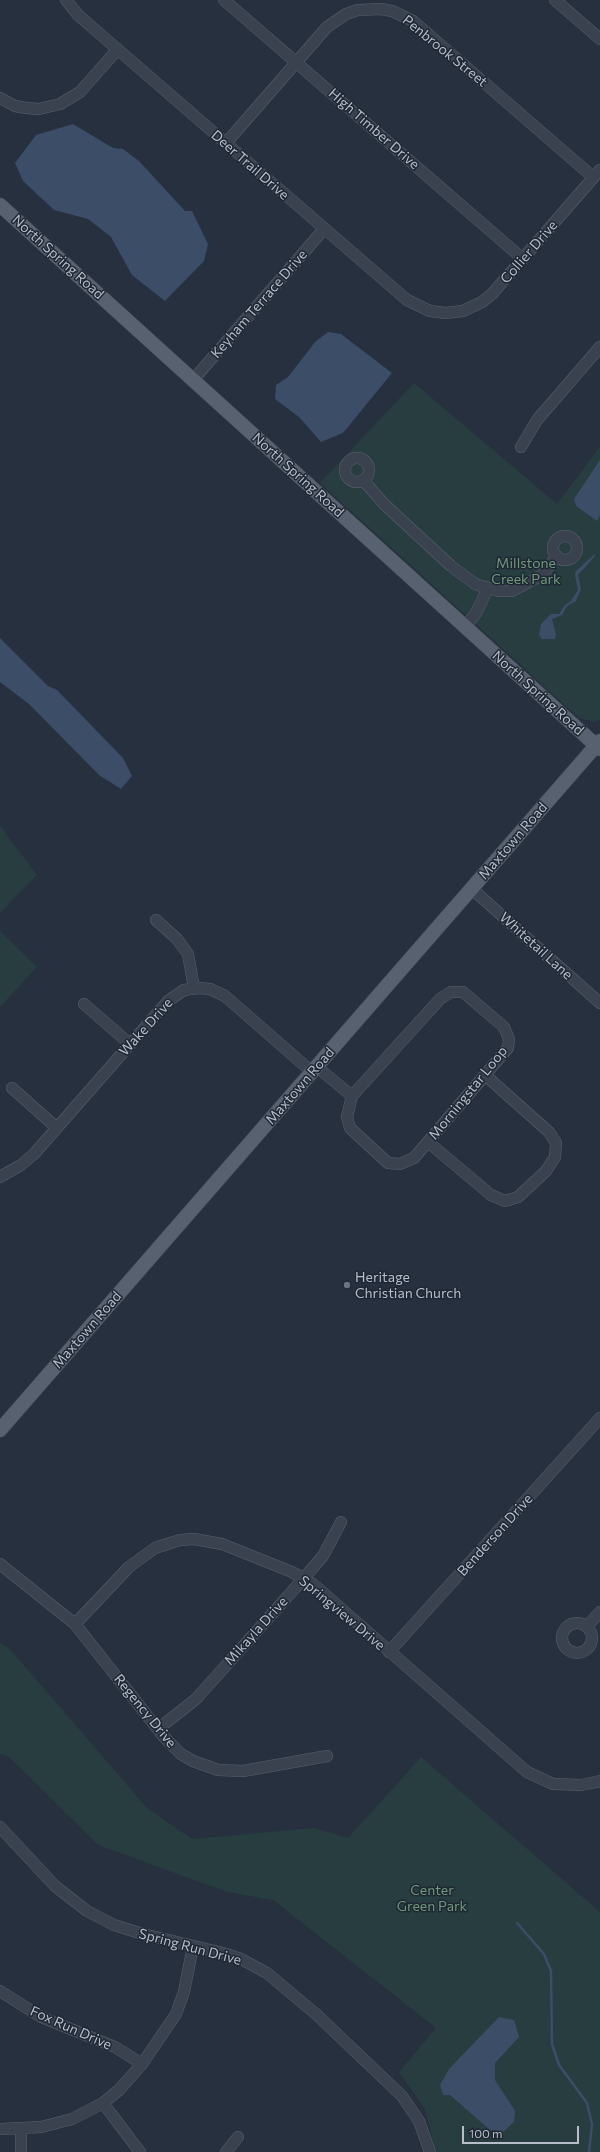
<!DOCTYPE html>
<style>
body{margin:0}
#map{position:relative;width:600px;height:2152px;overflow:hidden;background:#26303f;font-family:Commissioner,sans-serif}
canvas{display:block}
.scale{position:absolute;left:462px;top:2126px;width:117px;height:18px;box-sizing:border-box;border:2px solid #b7beca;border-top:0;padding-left:5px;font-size:12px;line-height:14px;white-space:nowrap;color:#b7beca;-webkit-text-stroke:3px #1f2734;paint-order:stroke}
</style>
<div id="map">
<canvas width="600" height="2152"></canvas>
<div class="scale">100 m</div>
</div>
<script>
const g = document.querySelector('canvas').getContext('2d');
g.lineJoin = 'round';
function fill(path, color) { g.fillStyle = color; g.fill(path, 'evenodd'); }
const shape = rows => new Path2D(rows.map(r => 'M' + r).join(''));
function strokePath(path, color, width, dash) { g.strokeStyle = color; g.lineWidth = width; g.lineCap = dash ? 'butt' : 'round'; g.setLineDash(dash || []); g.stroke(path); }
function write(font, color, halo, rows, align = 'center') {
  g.font = font + ' Commissioner,sans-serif'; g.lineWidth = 3; g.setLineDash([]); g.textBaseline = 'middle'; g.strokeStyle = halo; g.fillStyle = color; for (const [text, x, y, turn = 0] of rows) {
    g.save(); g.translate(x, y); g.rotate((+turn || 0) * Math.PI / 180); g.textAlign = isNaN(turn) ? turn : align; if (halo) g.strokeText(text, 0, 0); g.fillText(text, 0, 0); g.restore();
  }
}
const green = shape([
 [414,383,557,504,600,447,600,720,594,722,579,718,320,483],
 [0,826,37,875,0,913],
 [0,931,37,967,0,1007],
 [0,1643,10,1649,147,1808,192,1839,314,1828,348,1838,421,1757,600,1912,600,2152,436,2152,425,2109,399,2072,436,2028,273,1900,227,1892,98,1845,8,1756,0,1754]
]);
const water = shape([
 [73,124,113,148,123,149,139,161,185,211,192,211,208,244,204,261,165,301,132,275,111,237,88,219,54,210,23,181,15,163,36,135],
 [328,332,341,334,392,373,343,433,321,442,299,417,275,399,276,385,288,377,315,342],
 [600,460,600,515,597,521,576,506,574,499],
 [595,554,595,556,578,575,581,589,576,601,567,606,562,615,552,619,556,634,555,639,542,639,539,635,541,624,551,614,559,614,565,605,571,601,578,590,575,575,576,571],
 [0,638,48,686,57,690,123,758,132,776,121,789,99,775,29,704,0,682],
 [499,2017,514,2020,519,2037,495,2063,495,2080,515,2111,514,2122,503,2132,490,2130,450,2095,443,2095,440,2085,449,2069]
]);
const stream = shape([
 [517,1923,544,1954,551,1971,552,2044,559,2065,587,2103,592,2124,589,2152]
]);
const minor = shape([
 [66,0,78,15,407,300,430,311,445,313,463,311,482,302,492,294,600,170],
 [224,0,523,259],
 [555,0,600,39],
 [0,98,15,106,26,108,39,109,60,104,80,92,117,50],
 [226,143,327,27,346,14,358,10,381,9,392,11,413,21,593,177],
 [193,380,324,229],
 [521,447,537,420,600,347],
 '345 470a12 12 0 1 1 24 0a12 12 0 1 1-24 0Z',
 [363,480,384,504,425,542,451,566,475,584,499,591,512,591,542,575,557,556],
 '553 548a12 12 0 1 1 24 0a12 12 0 1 1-24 0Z',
 [465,627,476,613,488,588],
 [472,889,600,1003],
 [156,920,177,939,188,954,194,988],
 [84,1004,130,1044],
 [317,1067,352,1096,347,1117,350,1128,388,1163,400,1164,414,1158,508,1048,509,1039,504,1027,463,992,451,992,440,999,352,1096],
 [12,1088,57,1128],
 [428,1142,491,1195,505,1201,518,1197,546,1171,555,1157,556,1143,549,1132,485,1075],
 [0,1177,21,1165,34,1154,168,1001,184,990,199,988,210,989,225,996,312,1072],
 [0,1564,75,1624,164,1737,181,1754,193,1761,218,1770,243,1771,327,1756],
 '562 1638a15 15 0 1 1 30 0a15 15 0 1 1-30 0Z',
 [75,1624,129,1567,155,1548,180,1540,194,1539,222,1544,292,1572,313,1584,527,1772,553,1784,581,1785,600,1781],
 [588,1625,600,1612],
 [389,1652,600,1418],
 [158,1729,196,1699,304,1578,323,1556,341,1522],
 [0,1827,55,1886,87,1911,114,1925,143,1934,223,1953,241,1959,267,1973,317,2015,402,2096,419,2121,430,2152],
 [0,1991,41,2017,115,2047,142,2064],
 [103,2103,140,2152],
 [0,2129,41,2127,72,2119,103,2103,119,2090,142,2064,176,2014,184,1992,193,1946],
 [21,2129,21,2152],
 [226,2152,238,2137]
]);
const major = shape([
 [0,205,600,749],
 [0,1430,600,741]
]);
const markers = [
 [347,1285,4,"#6b7280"]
];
const streetNames = [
 ["Penbrook Street",445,51,39],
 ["High Timber Drive",374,129,41],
 ["Deer Trail Drive",250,165,41],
 ["Collier Drive",529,252,-49],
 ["North Spring Road",58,257,42],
 ["Keyham Terrace Drive",259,304,-49],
 ["North Spring Road",298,475,42],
 ["North Spring Road",538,693,42],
 ["Maxtown Road",513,841,-49],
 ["Whitetail Lane",536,946,42],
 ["Wake Drive",146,1027,-48],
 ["Maxtown Road",300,1086,-49],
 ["Morningstar Loop",468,1093,-51],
 ["Maxtown Road",87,1330,-49],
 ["Benderson Drive",495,1535,-48],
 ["Springview Drive",342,1613,40],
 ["Mikayla Drive",256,1631,-48],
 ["Regency Drive",145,1711,51],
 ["Spring Run Drive",190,1947,15],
 ["Fox Run Drive",71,2028,24]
];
const parkNames = [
 ["Millstone",526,563],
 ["Creek Park",526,579],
 ["Center",432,1890],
 ["Green Park",432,1906]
];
const poiNames = [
 ["Heritage",355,1277],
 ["Christian Church",355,1293]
];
fill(green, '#283d40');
fill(water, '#3c4d67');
strokePath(stream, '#3c4d67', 2.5);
strokePath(minor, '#58606d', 12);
strokePath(major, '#444b58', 15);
strokePath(minor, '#3a424f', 11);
strokePath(major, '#58616f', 14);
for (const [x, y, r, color] of markers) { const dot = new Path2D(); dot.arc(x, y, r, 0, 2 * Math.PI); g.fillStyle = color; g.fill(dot); strokePath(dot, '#1f2734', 1.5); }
write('14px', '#b7beca', '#1f2734', streetNames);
write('14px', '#6f9979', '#1f2734', parkNames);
write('14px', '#b7beca', '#1f2734', poiNames, 'left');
</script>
